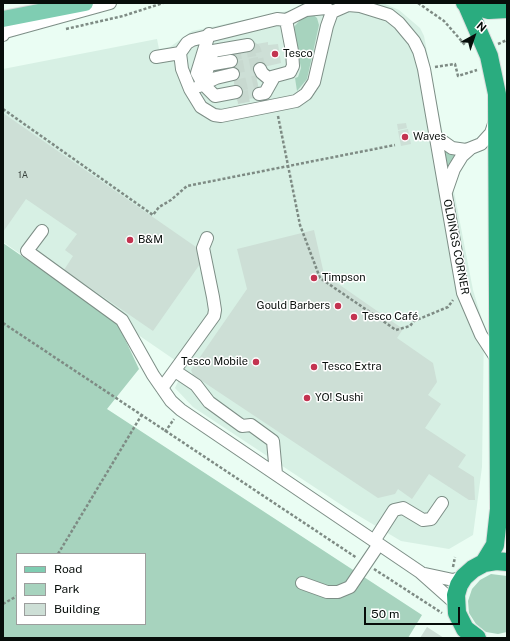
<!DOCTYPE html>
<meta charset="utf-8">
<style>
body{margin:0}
#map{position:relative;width:510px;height:641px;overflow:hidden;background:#eafdf3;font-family:"Public Sans",sans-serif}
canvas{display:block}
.frame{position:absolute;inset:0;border:4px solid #070d0a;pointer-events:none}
.legend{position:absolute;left:16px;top:553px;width:130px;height:72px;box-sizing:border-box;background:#fff;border:1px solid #9c9e9d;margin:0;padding:5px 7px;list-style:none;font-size:12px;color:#070d0a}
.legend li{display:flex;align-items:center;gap:8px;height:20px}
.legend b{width:20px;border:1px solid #9c9e9d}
.north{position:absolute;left:454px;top:16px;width:40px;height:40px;-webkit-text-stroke:3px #fff;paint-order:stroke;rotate:40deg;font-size:11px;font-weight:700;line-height:16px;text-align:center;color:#070d0a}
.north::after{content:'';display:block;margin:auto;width:14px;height:18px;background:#070d0a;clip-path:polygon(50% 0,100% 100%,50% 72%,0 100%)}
.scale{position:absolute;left:364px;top:607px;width:96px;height:18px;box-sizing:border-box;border:2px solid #070d0a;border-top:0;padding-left:5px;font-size:12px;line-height:14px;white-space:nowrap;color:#070d0a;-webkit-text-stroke:3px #fff;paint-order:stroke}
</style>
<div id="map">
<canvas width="510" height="641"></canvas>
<div class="frame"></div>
<ul class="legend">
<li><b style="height:5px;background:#7fcdb2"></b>Road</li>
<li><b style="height:11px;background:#a7d3be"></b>Park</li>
<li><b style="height:11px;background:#cddfd6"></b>Building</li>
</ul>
<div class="north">N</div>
<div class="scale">50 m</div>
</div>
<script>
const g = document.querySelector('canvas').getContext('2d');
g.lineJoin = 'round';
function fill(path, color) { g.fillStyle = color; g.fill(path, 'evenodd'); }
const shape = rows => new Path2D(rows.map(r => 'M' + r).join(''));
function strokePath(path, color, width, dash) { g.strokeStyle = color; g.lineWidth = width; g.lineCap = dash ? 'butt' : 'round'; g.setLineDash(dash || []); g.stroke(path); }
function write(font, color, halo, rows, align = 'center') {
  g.font = font + ' "Public Sans",sans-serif'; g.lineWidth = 3; g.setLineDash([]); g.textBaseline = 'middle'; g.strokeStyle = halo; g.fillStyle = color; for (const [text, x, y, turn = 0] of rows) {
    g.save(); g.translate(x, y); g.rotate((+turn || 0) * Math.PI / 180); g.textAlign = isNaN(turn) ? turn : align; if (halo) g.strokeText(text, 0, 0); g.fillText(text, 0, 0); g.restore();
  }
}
const built = shape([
 [325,3,383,3,399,10,420,28,424,36,473,290,484,326,482,467,473,535,449,549,401,541,349,510,193,407,175,388,185,367,3,242,3,69,157,39,159,49,170,47,192,31]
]);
const green = shape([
 [305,15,313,15,317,18,319,25,307,79,297,91,295,78,298,77,301,68,293,28],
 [444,148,458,154,446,184],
 [3,243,117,322,139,369,107,409,422,615,408,638,3,638],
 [17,554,145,554,145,624,17,624],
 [491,574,507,576,507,632,498,634,486,632,476,624,469,613,468,601,472,589,480,580]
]);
const building = shape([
 [268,42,268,45,278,44,281,63,255,69,260,97,237,101,228,49],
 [3,113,196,247,200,264,153,331,64,270,73,256,65,250,77,234,26,199,3,232],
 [406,123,407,128,398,130,397,124],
 [408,129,411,144,401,146,398,131],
 [314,230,324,274,403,329,397,338,433,363,437,382,428,395,441,404,425,428,466,455,458,467,474,477,475,500,469,500,429,474,412,499,398,489,395,494,378,498,193,375,191,370,247,289,237,249],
 [427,627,444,638,420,638]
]);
const minorTunnel = shape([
 [248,45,255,50,260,69],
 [229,55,255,50],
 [232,68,259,63],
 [235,86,257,81],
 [237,98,259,94]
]);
const path = shape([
 [418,3,444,21,466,46],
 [66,29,123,16,163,3],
 [498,44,507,40],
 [435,67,455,64,458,76,477,70],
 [3,109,153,215,159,207,171,200,187,186,395,145],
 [278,116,300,225,320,278,396,330,410,326,414,321,448,307,453,300],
 [3,323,357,558],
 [165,432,174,419],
 [58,554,141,416],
 [453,567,455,557],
 [374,569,442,613],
 [3,604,17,596]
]);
const minor = shape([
 [332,12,326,8,306,10,286,20,277,19,192,40,187,43,180,53,182,69,190,89,201,107,214,115,221,116,296,101,306,94,314,82,327,26,332,12,348,5,360,6,389,15,399,23,414,41,419,51,424,69,463,293,481,335,498,361],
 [209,34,197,73,203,84,215,96,236,92],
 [3,35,5,32,110,3],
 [156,57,180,53],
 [208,65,231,61],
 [260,69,262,73,268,78,290,72,293,66,292,51,286,20],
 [203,84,213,51,248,45],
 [199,86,216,78,233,74],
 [259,94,265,93,274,77],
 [435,136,452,148,466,150,481,144,491,133,495,121],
 [446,192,454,169,462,156,471,148],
 [42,231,27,251,122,320,153,375,171,401,181,410,420,572,456,604],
 [175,371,196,385,209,402,242,426,251,425,273,441,276,474],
 [162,388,214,316,215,310,213,297,203,248,207,238],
 [374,541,394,510,403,508,423,520,431,519,442,503],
 [425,574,453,580,464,577],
 [302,583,327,592,338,592,350,587,379,544]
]);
const major = shape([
 [3,19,85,3]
]);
const highway = shape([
 [465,3,489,10,507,9],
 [466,3,489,56,497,94,499,509,495,545,484,563],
 [477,638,465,629,457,613,456,595,459,585,464,577,473,569,484,563,496,561,507,562]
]);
const markers = [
 [275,54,4,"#c33350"],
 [405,137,4,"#c33350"],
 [130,240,4,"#c33350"],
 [314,278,4,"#c33350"],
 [338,306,4,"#c33350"],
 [354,317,4,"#c33350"],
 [256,362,4,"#c33350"],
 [314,367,4,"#c33350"],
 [307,398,4,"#c33350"]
];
const numberNames = [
 ["1A",23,175]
];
const poiNames = [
 ["Tesco",283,54],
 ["Waves",413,137],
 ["B&M",138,240],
 ["Timpson",322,278],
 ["Gould Barbers",330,306,"right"],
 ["Tesco Café",362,317],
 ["Tesco Mobile",248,362,"right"],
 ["Tesco Extra",322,367],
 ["YO! Sushi",315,398]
];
const streetNames = [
 ["OLDINGS CORNER",456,247,79]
];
fill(built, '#d7f0e4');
fill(green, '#a7d3be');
fill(building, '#cddfd6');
strokePath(minorTunnel, '#c8d9d0', 12, [12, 6]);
strokePath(minor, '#7d8e86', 14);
strokePath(major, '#dcdddd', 18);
strokePath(highway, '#dcdddd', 20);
strokePath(path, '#7e8b84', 2.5, [3, 2]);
strokePath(minor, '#fff', 12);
strokePath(major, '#7fcdb2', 16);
strokePath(highway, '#2aac7f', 18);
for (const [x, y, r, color] of markers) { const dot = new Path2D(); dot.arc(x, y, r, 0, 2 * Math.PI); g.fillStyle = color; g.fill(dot); strokePath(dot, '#fff', 1.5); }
write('9px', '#38423d', null, numberNames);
write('11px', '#070d0a', '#fff', poiNames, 'left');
write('11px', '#070d0a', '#fff', streetNames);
</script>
